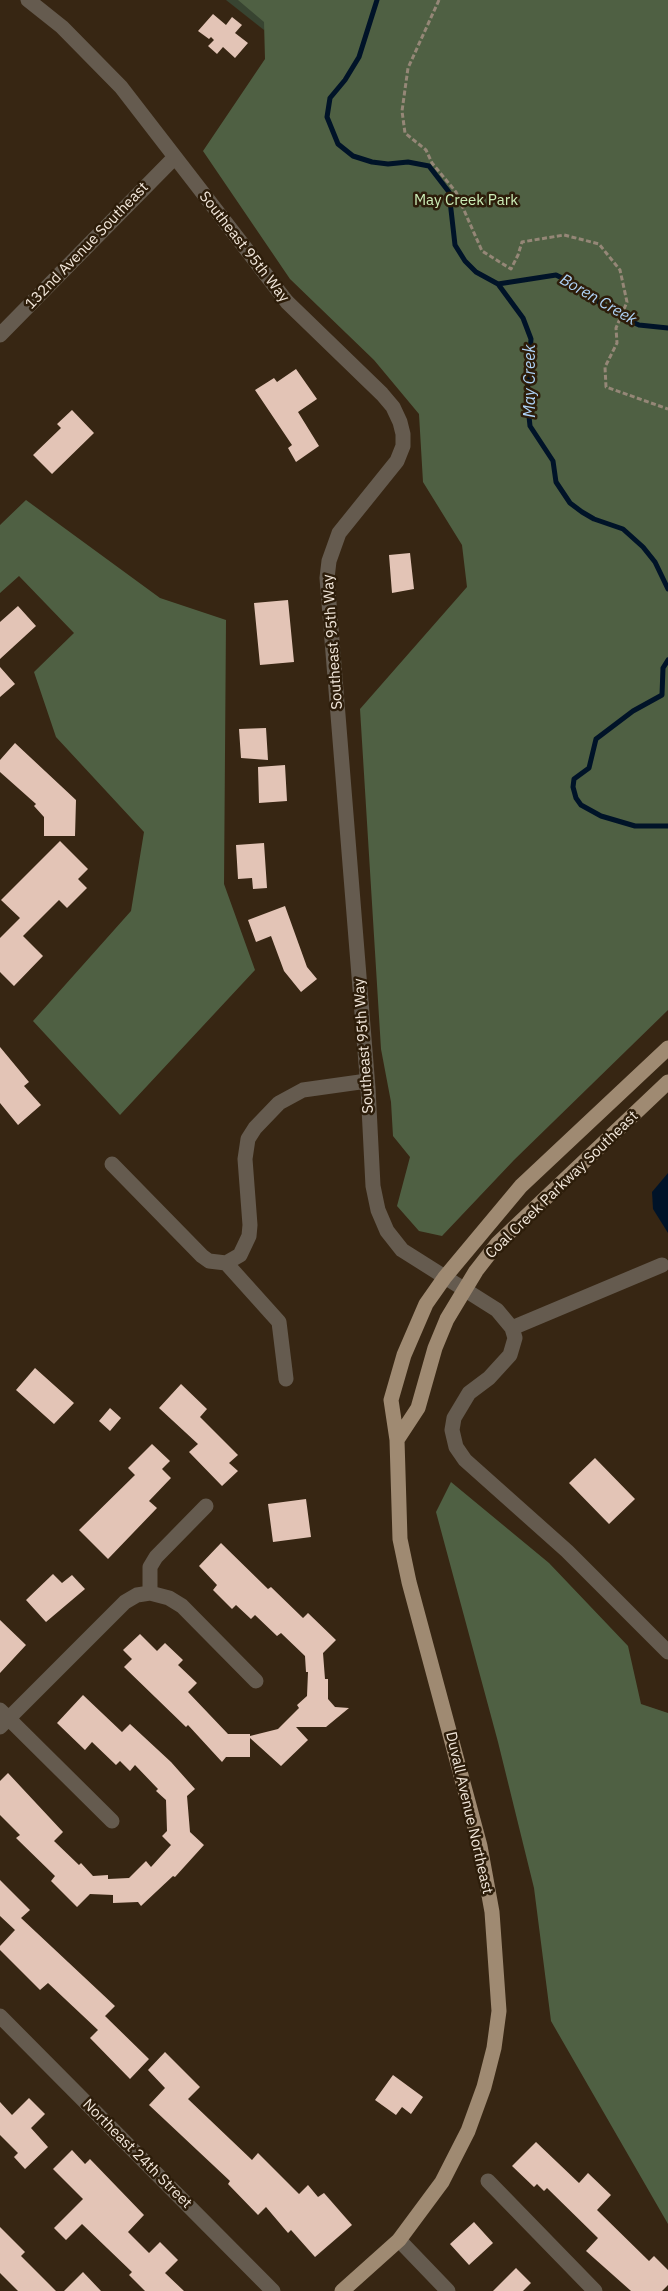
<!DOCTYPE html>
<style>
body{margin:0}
canvas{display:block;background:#372613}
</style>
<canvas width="668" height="2291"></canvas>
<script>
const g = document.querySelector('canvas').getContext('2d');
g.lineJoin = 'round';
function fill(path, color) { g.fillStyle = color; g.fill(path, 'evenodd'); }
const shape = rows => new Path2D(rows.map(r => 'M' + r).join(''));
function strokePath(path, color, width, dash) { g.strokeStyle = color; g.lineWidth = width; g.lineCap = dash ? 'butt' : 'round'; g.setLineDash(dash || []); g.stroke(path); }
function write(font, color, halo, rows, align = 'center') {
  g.font = font + ' "IBM Plex Sans",sans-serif'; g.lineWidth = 5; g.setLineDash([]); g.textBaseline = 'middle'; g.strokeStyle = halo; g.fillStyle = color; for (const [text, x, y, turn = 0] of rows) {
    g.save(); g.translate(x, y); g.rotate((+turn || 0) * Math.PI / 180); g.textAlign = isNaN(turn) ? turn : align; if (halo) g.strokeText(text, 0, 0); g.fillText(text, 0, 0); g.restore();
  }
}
const green = shape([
 [226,0,293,0,264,30]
]);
const forest = shape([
 [238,0,668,0,668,1010,514,1160,442,1236,419,1231,397,1206,410,1157,393,1136,391,1102,381,1049,360,709,467,587,462,545,423,482,419,414,374,360,290,279,203,151,265,59,264,22],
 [26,500,160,598,226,620,224,884,255,970,120,1115,33,1021,131,911,144,832,56,737,34,672,74,633,19,576,0,593,0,525],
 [451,1482,549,1563,628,1646,641,1704,668,1713,668,2224,551,2021,534,1888,498,1742,436,1512]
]);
const water = shape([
 [668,1173,668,1233,653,1209,652,1192]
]);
const stream = shape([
 [377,0,359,57,345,80,330,98,327,117,338,144,353,156,372,162,388,164,408,162,429,166,449,192,455,245,465,261,476,272,498,284,523,318,531,339,527,397,530,426,553,461,556,482,570,503,582,512,594,519,623,529,643,547,655,562,668,589],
 [498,284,556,275,568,281,621,317,639,325,668,328],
 [668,660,663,668,662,695,633,711,596,739,589,768,574,779,573,787,576,798,581,805,601,816,635,826,668,826]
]);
const building = shape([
 [213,14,226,25,232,17,242,25,235,33,248,43,235,58,223,47,217,54,208,46,214,40,211,37,209,39,198,31],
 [296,369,317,399,298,412,319,446,296,462,288,448,292,445,255,390,274,378,277,382],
 [72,410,94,433,52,474,33,455,61,428,57,424],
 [410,553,414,589,392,593,389,555],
 [288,600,294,662,260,665,254,603],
 [18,606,36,626,0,659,0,622],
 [0,667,15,684,0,697],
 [266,728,268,760,241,758,239,729],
 [15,743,76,800,75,836,44,836,44,817,34,806,36,804,0,772,0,760],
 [285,765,287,801,259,803,258,767],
 [60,841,88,869,78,879,87,888,67,908,59,900,23,936,43,956,14,986,0,972,0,938,20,918,1,900],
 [264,843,267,888,253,889,252,878,238,879,236,845],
 [285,906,307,967,317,979,301,992,284,971,271,936,256,942,248,920],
 [0,1047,29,1082,24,1086,41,1105,18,1125,0,1103],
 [35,1368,74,1403,54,1424,16,1390],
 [181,1384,207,1409,200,1417,238,1455,229,1463,238,1471,222,1486,189,1452,198,1444,159,1408],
 [110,1408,121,1418,110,1431,99,1421],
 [152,1444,170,1461,162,1469,171,1478,149,1501,157,1508,108,1559,79,1530,135,1475,128,1468],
 [595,1458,635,1499,609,1524,569,1483],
 [306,1499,311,1537,273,1542,268,1504],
 [221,1543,268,1589,271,1587,303,1618,308,1613,336,1640,323,1653,325,1679,328,1679,328,1699,335,1707,349,1708,326,1727,296,1727,308,1740,281,1766,250,1738,250,1757,226,1757,222,1762,188,1725,186,1727,124,1667,132,1659,123,1650,140,1634,157,1651,165,1643,183,1660,178,1665,197,1683,188,1692,228,1734,250,1734,250,1736,278,1729,299,1708,297,1705,307,1696,308,1672,306,1672,305,1656,281,1633,277,1636,255,1615,251,1619,236,1605,232,1609,213,1590,217,1585,199,1566],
 [53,1574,62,1583,72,1575,85,1589,46,1622,26,1600],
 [0,1620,26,1645,0,1673],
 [83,1695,122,1732,130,1724,171,1762,195,1789,187,1796,190,1832,204,1845,175,1877,173,1876,141,1906,138,1902,113,1903,113,1895,90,1894,77,1907,51,1881,55,1876,16,1838,20,1835,0,1815,0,1781,8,1773,63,1832,54,1841,79,1865,81,1863,93,1876,108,1875,108,1879,129,1878,146,1861,151,1867,171,1845,162,1836,167,1831,166,1800,156,1791,158,1789,135,1765,130,1771,120,1761,116,1765,92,1742,85,1750,57,1723],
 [0,1880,30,1910,21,1918,115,2006,105,2016,149,2059,130,2079,90,2038,98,2030,48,1983,40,1990,0,1950,0,1946,15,1930,0,1916],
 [165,2052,200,2087,188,2099,252,2160,258,2153,299,2194,308,2185,318,2197,324,2193,352,2225,315,2257,291,2230,288,2233,266,2207,258,2215,228,2184,230,2181,149,2105,165,2088,148,2070],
 [393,2075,423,2097,411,2114,402,2107,396,2115,375,2100],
 [29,2098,45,2114,31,2128,48,2147,25,2169,14,2157,18,2153,0,2135,0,2102,12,2115],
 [536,2142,579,2183,588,2173,611,2195,597,2210,649,2261,654,2256,668,2270,668,2285,662,2291,631,2291,586,2251,598,2238,547,2188,544,2191,537,2184,534,2187,512,2166],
 [72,2150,85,2164,90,2159,144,2215,128,2232,149,2253,160,2242,178,2260,165,2273,184,2291,145,2291,129,2275,132,2272,82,2224,66,2240,54,2228,83,2199,53,2169],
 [474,2222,493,2243,469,2265,450,2244],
 [0,2227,25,2252,21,2256,56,2291,18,2291,0,2273],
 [516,2268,531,2283,523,2291,493,2291],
 [83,2272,101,2291,64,2291]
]);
const path = shape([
 [439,0,408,68,402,111,405,133,426,150,432,163,456,192,482,251,511,269,518,255,522,242,564,235,599,244,620,270,627,302,616,328,617,343,605,367,606,387,668,409]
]);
const minor = shape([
 [28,0,62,27,121,87,287,302,382,394,393,407,400,422,403,434,403,446,397,461,339,533,329,561,327,578,368,1088,373,1186,378,1210,387,1231,402,1250,497,1310,512,1328,515,1338,510,1355,489,1378,469,1393,454,1418,452,1430,456,1447,465,1460,567,1551,668,1652],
 [0,335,174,158],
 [112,1164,202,1256,209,1261,226,1263,240,1255,249,1236,250,1225,245,1159,248,1139,255,1128,279,1103,303,1090,367,1081],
 [226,1263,279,1322,286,1379],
 [512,1328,662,1265],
 [150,1593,169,1598,182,1606,256,1681],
 [0,1710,112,1821],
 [0,1727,125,1602,137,1595,150,1593,150,1567,156,1557,206,1506],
 [0,2016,273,2291],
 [488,2181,595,2291],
 [399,2240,448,2291]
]);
const major = shape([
 [397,1440,418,1408,435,1348,447,1319,476,1271,497,1244,668,1082],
 [342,2291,399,2240,442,2182,468,2131,484,2087,494,2048,499,2011,492,1912,480,1846,409,1582,400,1539,397,1440,391,1400,404,1355,426,1304,445,1277,521,1186,668,1048]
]);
const parkNames = [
 ["May Creek Park",466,201]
];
const streetNames = [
 ["132nd Avenue Southeast",87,246,-46],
 ["Southeast 95th Way",244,247,52],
 ["Southeast 95th Way",333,642,-94],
 ["Southeast 95th Way",364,1046,-94],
 ["Coal Creek Parkway Southeast",562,1185,-44],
 ["Duvall Avenue Northeast",469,1813,77],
 ["Northeast 24th Street",137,2154,45]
];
const waterNames = [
 ["Boren Creek",598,300,30],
 ["May Creek",530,381,-90]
];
fill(green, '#384431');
fill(forest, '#4f6043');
fill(water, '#001328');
strokePath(stream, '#001328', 5);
fill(building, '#e3c4b6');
strokePath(path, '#958777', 3, [5, 2.5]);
strokePath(minor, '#655b4f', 15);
strokePath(major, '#9f8a72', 15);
write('15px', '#cdeeb8', '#2d1d0a', parkNames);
write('15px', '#f3e8dc', '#2d1d0a', streetNames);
write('italic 16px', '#aed2f7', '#2d1d0a', waterNames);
</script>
